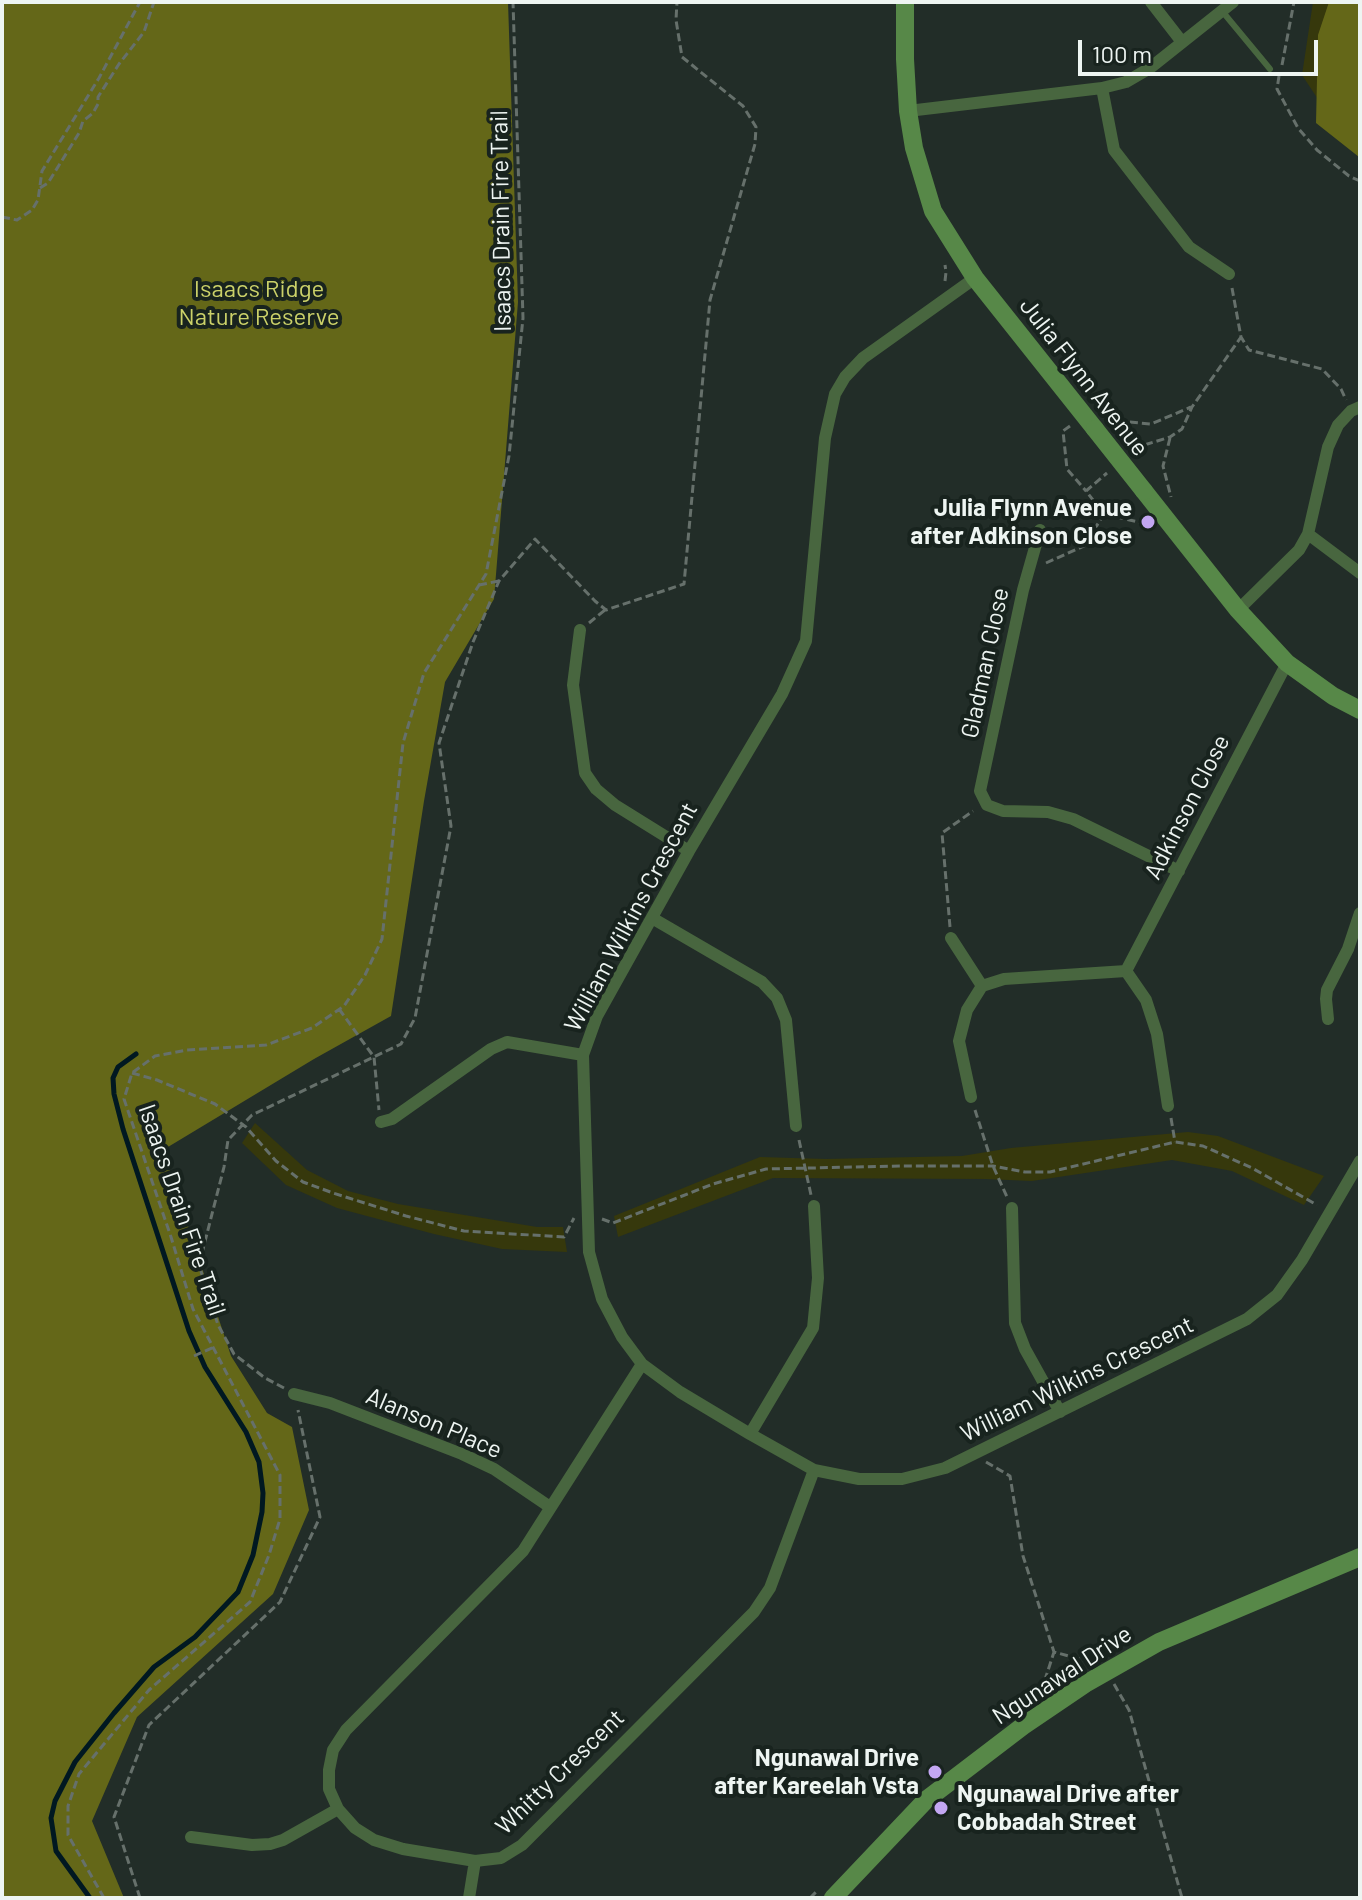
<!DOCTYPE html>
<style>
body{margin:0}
#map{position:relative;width:1362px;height:1900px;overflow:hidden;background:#222d28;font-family:Barlow,sans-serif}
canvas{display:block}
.frame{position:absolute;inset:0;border:4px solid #eef5f2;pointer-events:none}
.scale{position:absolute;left:1078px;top:40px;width:240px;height:36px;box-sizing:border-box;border:4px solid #eef5f2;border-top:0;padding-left:10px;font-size:24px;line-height:28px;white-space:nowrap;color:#eef5f2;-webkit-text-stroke:6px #18231e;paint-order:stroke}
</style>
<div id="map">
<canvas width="1362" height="1900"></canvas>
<div class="frame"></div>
<div class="scale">100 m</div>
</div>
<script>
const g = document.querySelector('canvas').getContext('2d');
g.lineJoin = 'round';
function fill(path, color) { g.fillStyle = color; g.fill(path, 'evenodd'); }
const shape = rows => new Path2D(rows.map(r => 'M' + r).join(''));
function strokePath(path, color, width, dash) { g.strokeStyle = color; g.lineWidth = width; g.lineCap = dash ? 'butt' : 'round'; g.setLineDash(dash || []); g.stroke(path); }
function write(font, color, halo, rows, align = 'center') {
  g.font = font + ' Barlow,sans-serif'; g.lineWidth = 8; g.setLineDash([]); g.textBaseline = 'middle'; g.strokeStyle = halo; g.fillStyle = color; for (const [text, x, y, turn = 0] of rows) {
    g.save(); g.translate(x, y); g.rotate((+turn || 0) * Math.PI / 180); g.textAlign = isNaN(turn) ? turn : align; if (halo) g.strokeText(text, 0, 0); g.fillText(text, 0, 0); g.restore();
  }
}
const green = shape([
 [1313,2,1360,2,1345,140,1302,75],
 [255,1123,307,1170,348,1191,398,1204,537,1227,563,1227,567,1252,502,1249,434,1234,337,1208,286,1185,242,1143],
 [1188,1132,1218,1136,1324,1176,1304,1205,1232,1171,1172,1160,1032,1181,985,1179,773,1178,618,1237,614,1216,760,1157,826,1159,962,1156,1011,1148]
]);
const forest = shape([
 [2,2,508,2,518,302,494,599,445,682,424,801,391,1016,314,1059,163,1150,231,1356,267,1413,292,1427,309,1510,273,1594,137,1717,92,1821,124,1898,2,1898],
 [1329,2,1360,2,1359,157,1316,123,1318,35]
]);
const stream = shape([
 [90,1898,56,1851,51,1818,55,1801,75,1762,114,1713,154,1667,195,1637,238,1592,253,1555,262,1512,263,1493,259,1462,246,1432,205,1367,189,1331,123,1129,114,1094,113,1078,118,1067,136,1054]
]);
const path = shape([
 [1282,65,1294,2],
 [1279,76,1277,89,1298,128,1317,150,1349,176,1360,181],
 [40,188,48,183,79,133,83,121,93,113,98,104,98,97,119,64,144,32,154,2],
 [2,217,17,220,32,210,38,200,42,171,99,78,140,2],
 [945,281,946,272,945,265],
 [1232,288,1241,337,1249,350,1322,369,1341,389,1346,400],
 [1107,415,1129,422,1151,424,1191,407],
 [1070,426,1063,431,1067,469,1086,491],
 [1170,438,1163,466,1171,497],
 [1135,451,1141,446,1170,437,1182,429,1192,407,1241,337],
 [1104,514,1147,524],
 [1046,563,1084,546,1104,514,1086,491,1107,473],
 [479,585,499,581],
 [589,623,605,610],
 [950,927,942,833,973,811],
 [339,1009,374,1057,379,1110],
 [132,1073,157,1080,215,1104,246,1127,276,1161,303,1182,333,1193,406,1216,464,1231,564,1237,574,1218],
 [975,1110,993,1166,1007,1197],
 [1171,1118,1175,1142],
 [799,1140,811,1195],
 [602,1219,613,1223,713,1184,766,1169,900,1166,993,1166,1025,1172,1050,1172,1175,1142,1203,1146,1252,1168,1317,1205],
 [194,1356,214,1347],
 [284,1388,265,1378,234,1354,218,1325,199,1265,224,1167,228,1140,252,1115,401,1044,415,1018,451,826,439,743,473,642,499,581,535,539,595,601,606,610,684,584,710,300,755,144,756,127,743,106,682,57,676,20,677,2],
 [986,1462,1010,1476,1023,1556,1054,1652,1087,1661,1090,1663],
 [1114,1684,1129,1710,1182,1898],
 [1041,1692,1054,1652],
 [104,1898,68,1835,68,1806,79,1774,149,1690,250,1602,269,1555,280,1519,280,1475,193,1309,171,1237,124,1099,132,1073,155,1056,187,1050,266,1045,312,1028,344,1006,365,975,382,939,403,743,424,673,486,574,509,456,523,318,513,2],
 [140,1898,114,1817,149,1725,280,1602,320,1517,298,1410],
 [810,1898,818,1890]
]);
const lane = shape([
 [1222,11,1270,69]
]);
const street = shape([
 [1151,2,1182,42],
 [1102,88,1114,150,1189,247,1229,274],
 [908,111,1102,88,1126,82,1150,68,1233,2],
 [975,278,863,358,845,377,835,394,825,438,806,641,782,694,689,851,597,1016,583,1055,589,1252,602,1299,622,1337,642,1364,680,1392,750,1434,814,1470,859,1479,902,1479,945,1468,1247,1319,1277,1295,1302,1260,1360,1161],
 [1040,530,1023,590,980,791,987,805,1003,811,1048,812,1073,819,1179,871],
 [1308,534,1360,573],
 [1238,610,1299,550,1308,534,1328,447,1338,425,1351,411,1360,407],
 [580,630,573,685,585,773,596,789,615,805,689,851],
 [652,918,762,982,777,998,786,1020,796,1126],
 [951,938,982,986],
 [1126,971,1287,663],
 [1328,1019,1326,999,1327,990,1348,949,1360,913],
 [971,1097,959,1041,967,1010,982,986,1004,979,1126,971,1146,1000,1157,1034,1168,1106],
 [381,1122,392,1119,491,1049,507,1042,583,1055],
 [1012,1208,1015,1323,1025,1349,1060,1412],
 [642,1364,523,1551,346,1730,333,1750,329,1770,329,1789,338,1809,355,1828,374,1840,403,1849,475,1861,501,1858,522,1845,754,1612,770,1588,814,1470],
 [294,1394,330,1403,462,1454,494,1469,550,1507],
 [750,1434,813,1328,818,1278,814,1206],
 [191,1837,252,1845,270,1844,283,1840,338,1809],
 [469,1898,475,1861]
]);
const secondary = shape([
 [905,2,905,59,908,111,914,148,933,211,975,278,1095,429],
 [1144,491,1238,610,1287,663,1333,696,1360,710],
 [833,1898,926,1800,1023,1726,1085,1684,1159,1642,1360,1557]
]);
const secondaryBridge = shape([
 [1095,429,1144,491]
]);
const markers = [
 [1148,522,8,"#c3a7f2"],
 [935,1772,8,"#c3a7f2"],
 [941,1808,8,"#c3a7f2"]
];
const streetNames = [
 ["Isaacs Drain Fire Trail",501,221,-91],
 ["Julia Flynn Avenue",1084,377,52],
 ["Gladman Close",985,663,-78],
 ["Adkinson Close",1187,807,-63],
 ["William Wilkins Crescent",631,917,-62],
 ["Isaacs Drain Fire Trail",182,1210,71],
 ["William Wilkins Crescent",1077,1379,-26],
 ["Alanson Place",434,1423,23],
 ["Ngunawal Drive",1062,1675,-33],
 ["Whitty Crescent",560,1772,-44]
];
const parkNames = [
 ["Isaacs Ridge",259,289],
 ["Nature Reserve",259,317]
];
const poiNames = [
 ["Julia Flynn Avenue",1132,508],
 ["after Adkinson Close",1132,536],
 ["Ngunawal Drive",919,1758],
 ["after Kareelah Vsta",919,1786],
 ["Ngunawal Drive after",957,1794,"left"],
 ["Cobbadah Street",957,1822,"left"]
];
fill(green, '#36380c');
fill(forest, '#646718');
strokePath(stream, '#001821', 5);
strokePath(path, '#66706b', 3, [8, 4]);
strokePath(lane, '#48663f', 6);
strokePath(street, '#48663f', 12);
strokePath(secondary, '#578848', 18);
strokePath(secondaryBridge, '#578848', 18);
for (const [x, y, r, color] of markers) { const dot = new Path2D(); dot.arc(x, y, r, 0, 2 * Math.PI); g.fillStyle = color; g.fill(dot); strokePath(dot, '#18231e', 3); }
write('24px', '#eef5f2', '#18231e', streetNames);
write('24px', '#cbd169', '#18231e', parkNames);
write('bold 24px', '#eef5f2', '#18231e', poiNames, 'right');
</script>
